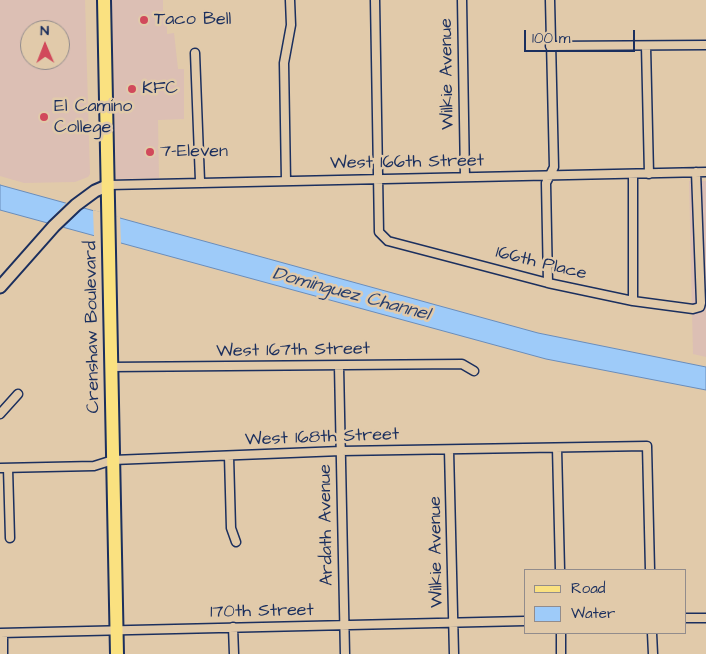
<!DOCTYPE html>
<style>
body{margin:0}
#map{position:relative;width:706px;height:654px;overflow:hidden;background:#e1caaa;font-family:"Architects Daughter",sans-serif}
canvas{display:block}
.legend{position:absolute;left:524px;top:569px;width:162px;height:65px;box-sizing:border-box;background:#e1caaa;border:1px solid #928c8c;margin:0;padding:6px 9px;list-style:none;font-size:15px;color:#1b2f5e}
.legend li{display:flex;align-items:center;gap:10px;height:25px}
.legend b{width:25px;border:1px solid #928c8c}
.north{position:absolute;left:20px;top:20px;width:50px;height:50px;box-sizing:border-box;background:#e1caaa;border:1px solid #928c8c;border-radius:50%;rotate:359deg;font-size:14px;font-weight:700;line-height:20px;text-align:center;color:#1b2f5e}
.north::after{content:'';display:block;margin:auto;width:18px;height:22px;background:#d1495b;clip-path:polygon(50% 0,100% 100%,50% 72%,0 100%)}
.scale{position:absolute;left:524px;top:30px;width:111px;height:22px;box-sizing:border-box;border:2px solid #1b2f5e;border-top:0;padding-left:6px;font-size:15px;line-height:18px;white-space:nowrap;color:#1b2f5e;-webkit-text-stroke:4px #e1caaa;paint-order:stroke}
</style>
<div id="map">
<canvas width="706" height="654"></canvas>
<ul class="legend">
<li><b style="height:6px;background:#fae180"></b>Road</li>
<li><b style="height:14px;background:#9ecbf9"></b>Water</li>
</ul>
<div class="north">N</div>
<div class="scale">100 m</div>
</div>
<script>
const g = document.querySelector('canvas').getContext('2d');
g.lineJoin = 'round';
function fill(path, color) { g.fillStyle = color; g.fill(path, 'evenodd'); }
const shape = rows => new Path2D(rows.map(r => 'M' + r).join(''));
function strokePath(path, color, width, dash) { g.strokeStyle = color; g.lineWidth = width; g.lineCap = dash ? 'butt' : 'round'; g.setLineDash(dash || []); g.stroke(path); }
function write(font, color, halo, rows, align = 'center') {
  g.font = font + ' "Architects Daughter",sans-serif'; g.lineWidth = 5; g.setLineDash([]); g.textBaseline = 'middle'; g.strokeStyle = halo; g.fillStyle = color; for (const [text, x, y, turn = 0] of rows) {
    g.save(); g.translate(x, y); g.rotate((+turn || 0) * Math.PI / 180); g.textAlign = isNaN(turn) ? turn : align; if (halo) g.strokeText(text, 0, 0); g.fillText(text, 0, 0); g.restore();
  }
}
const built = shape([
 [0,0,85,0,90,174,88,177,75,182,24,183,0,176],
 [30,30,60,30,60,60,30,60],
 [112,0,163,0,163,10,167,18,167,34,174,33,178,69,184,69,184,119,158,120,159,178,116,179],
 [689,181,706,181,706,357,693,354]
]);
const water = shape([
 [0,185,538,333,706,367,706,390,546,359,0,210,0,185]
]);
const pier = shape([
 [67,202,83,207,63,228,46,224],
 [93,210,120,217,121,245,94,237]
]);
const street = shape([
 [375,0,379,232,388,241,548,283,633,301,693,309,700,307,701,303,696,172],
 [462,0,465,177],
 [550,46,706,45],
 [646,46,649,174],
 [195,53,200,181],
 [633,174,633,301],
 [286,181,284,63,291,25,290,0],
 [109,185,706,172],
 [548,283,546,183,554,167,550,0],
 [339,366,345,654],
 [111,367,462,364,474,371],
 [0,414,18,394],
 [557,448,560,570],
 [449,450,454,654],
 [229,456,231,528,236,542],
 [0,468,94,466,113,460,341,451,647,446,650,570],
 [8,468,10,538],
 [685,618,706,618],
 [233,627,234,654],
 [0,633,525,621],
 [3,633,3,654],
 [561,633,561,654],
 [652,633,653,654]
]);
const secondary = shape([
 [0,287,54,226,76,205,95,191,109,185]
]);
const primary = shape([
 [104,0,117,654]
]);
const markers = [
 [144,20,5,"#d1495b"],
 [132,89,5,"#d1495b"],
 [44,117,5,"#d1495b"],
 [150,152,5,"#d1495b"]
];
const poiNames = [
 ["Taco Bell",154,20],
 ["KFC",142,89],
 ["El Camino",54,107],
 ["College",54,128],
 ["7-Eleven",160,152]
];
const streetNames = [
 ["Wilkie Avenue",448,74,-91],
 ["West 166th Street",407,163,-1],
 ["166th Place",541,264,14],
 ["Crenshaw Boulevard",93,327,-91],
 ["West 167th Street",293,351,-1],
 ["West 168th Street",322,438,-2],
 ["Ardath Avenue",327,525,-91],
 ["Wilkie Avenue",437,552,-91],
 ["170th Street",262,612,-1]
];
const waterNames = [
 ["Dominguez Channel",351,295,15]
];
fill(built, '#dcbfb4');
fill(water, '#9ecbf9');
strokePath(water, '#6a8dbb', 1);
fill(pier, '#e1caaa');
strokePath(street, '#1b2f5e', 11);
strokePath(secondary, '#1b2f5e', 15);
strokePath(primary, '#1b2f5e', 16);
strokePath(street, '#e1caaa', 8);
strokePath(secondary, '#e1caaa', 11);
strokePath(primary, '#fae180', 12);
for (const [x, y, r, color] of markers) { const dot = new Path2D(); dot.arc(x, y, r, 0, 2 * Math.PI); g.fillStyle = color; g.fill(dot); strokePath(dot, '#e1caaa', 2); }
write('18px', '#1b2f5e', '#e1caaa', poiNames, 'left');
write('18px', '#1b2f5e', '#e1caaa', streetNames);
write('italic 19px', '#283f6e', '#e1caaa', waterNames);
</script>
